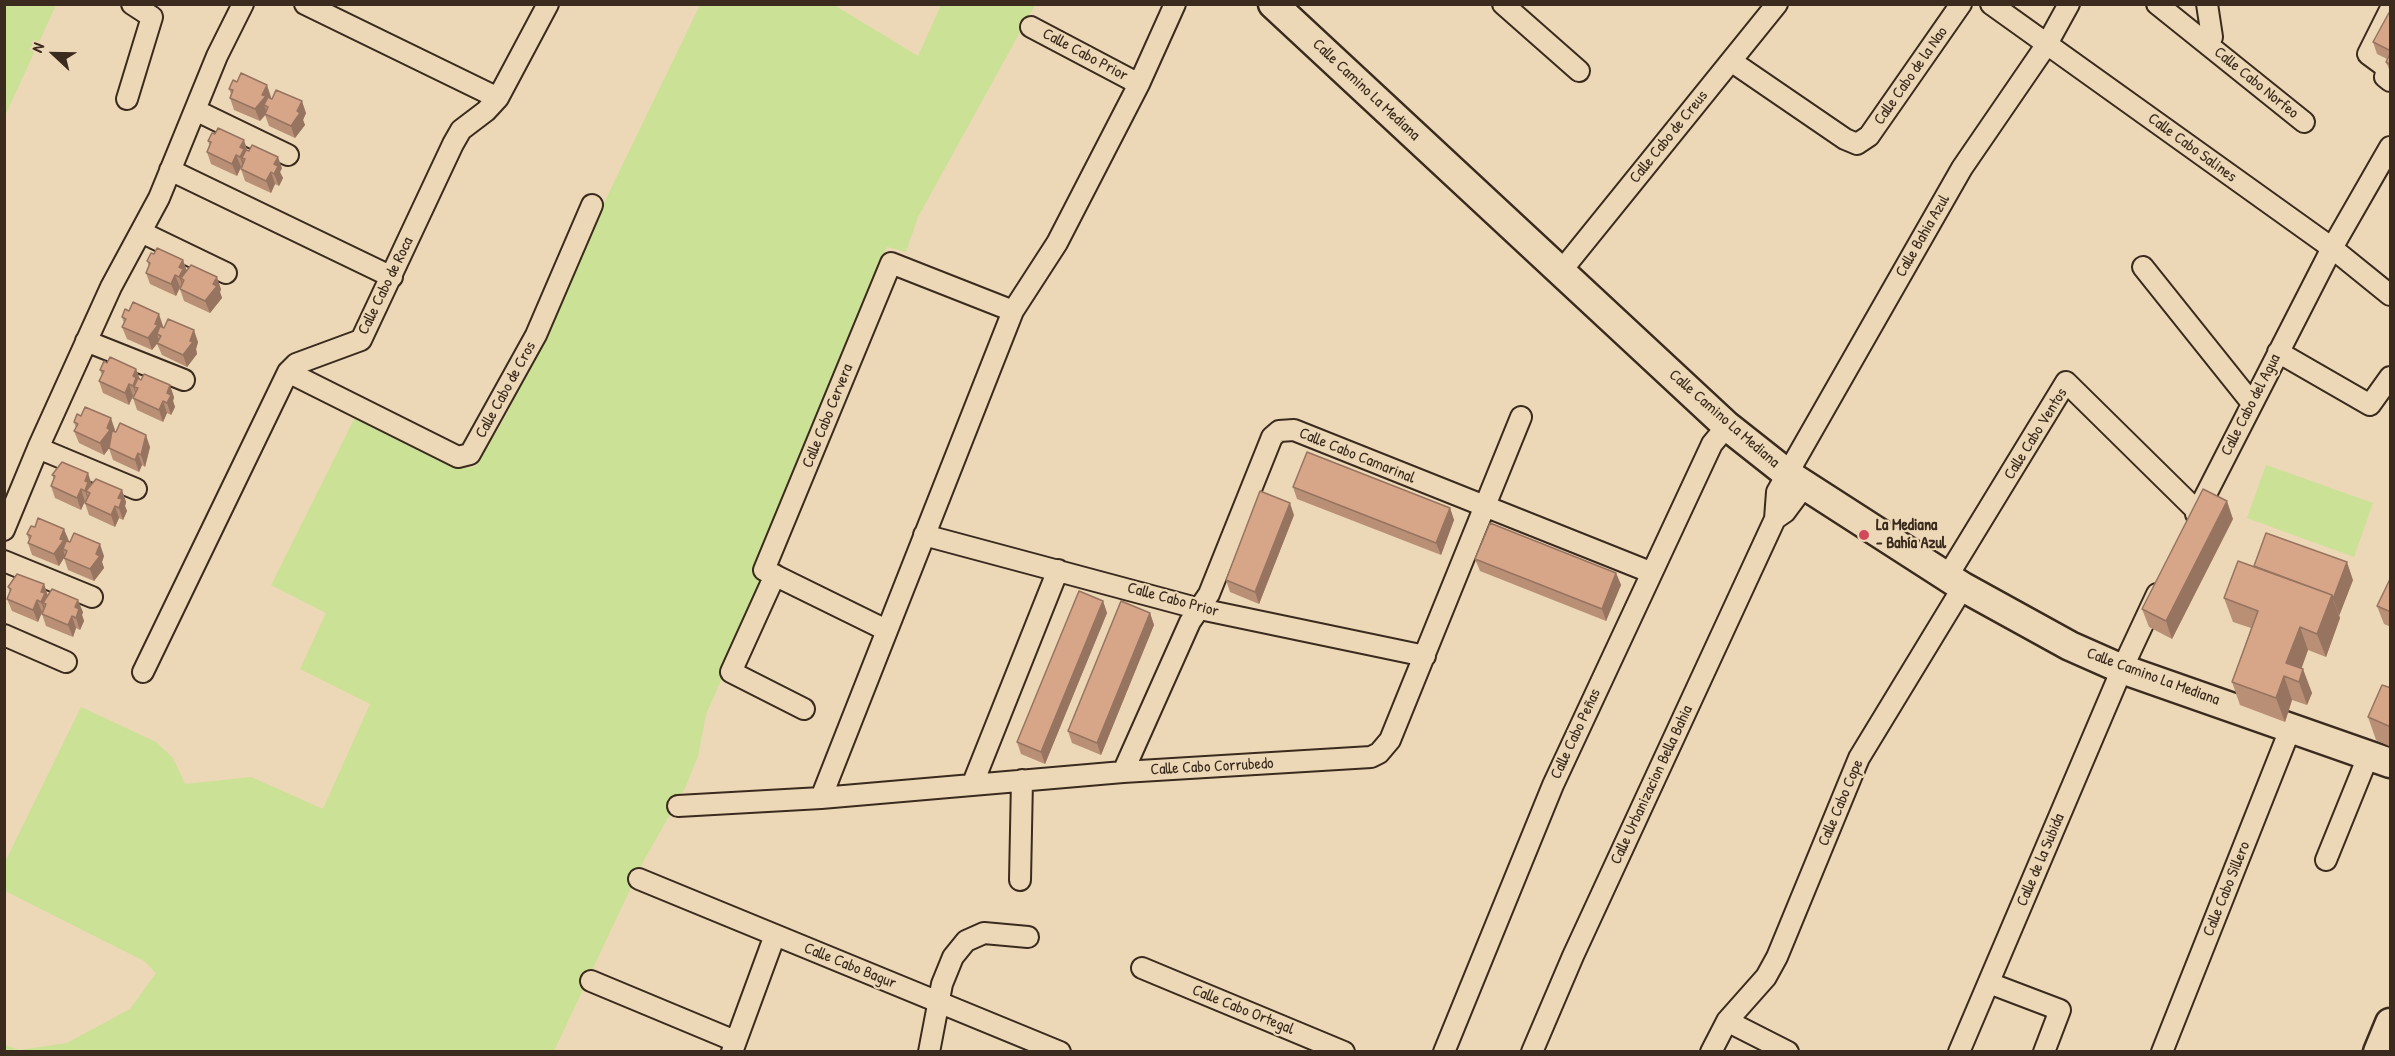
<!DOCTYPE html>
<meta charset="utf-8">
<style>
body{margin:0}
#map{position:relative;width:2395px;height:1056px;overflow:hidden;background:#ecd8b6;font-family:"Patrick Hand",sans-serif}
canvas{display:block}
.frame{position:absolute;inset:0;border:6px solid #3b2a1e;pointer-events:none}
.north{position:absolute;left:24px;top:24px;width:60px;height:60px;-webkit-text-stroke:4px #ecd8b6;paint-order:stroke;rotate:292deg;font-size:16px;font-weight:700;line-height:24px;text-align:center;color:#3b2a1e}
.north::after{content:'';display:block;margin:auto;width:21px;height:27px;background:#3b2a1e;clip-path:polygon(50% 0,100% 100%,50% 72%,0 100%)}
</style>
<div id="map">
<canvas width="2395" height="1056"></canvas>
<div class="frame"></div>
<div class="north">N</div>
</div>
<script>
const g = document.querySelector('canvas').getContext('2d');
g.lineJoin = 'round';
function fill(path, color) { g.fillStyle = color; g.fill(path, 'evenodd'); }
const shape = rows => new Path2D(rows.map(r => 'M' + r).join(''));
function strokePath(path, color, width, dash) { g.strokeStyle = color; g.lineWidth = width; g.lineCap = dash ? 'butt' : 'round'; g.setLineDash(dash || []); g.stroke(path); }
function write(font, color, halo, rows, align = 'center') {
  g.font = font + ' "Patrick Hand",sans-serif'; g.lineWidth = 4.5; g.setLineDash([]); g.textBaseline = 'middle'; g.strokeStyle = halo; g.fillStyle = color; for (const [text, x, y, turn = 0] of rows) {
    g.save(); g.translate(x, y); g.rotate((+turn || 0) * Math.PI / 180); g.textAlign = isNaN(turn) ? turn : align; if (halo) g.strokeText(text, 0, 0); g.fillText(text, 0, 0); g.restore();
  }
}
const green = shape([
 [5,4,56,5,5,116,4,5],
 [700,5,834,5,918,56,941,5,1035,5,918,217,906,252,887,247,755,575,766,581,706,714,698,756,685,788,643,862,554,1051,5,1052,5,1045,19,1050,67,1043,130,1009,156,973,144,961,5,891,5,862,81,707,156,742,173,758,185,784,251,777,323,809,370,704,300,669,326,613,271,585,356,415,458,464,469,468,476,466,508,412,587,238],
 [2266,465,2373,503,2354,557,2247,518]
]);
const street = shape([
 [305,4,498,98],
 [1503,4,1579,71],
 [1991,4,2332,248,2390,295],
 [2157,4,2304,122],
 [2207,4,2212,37,2208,44],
 [2390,10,2368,54,2387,68,2385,77,2390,81],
 [1031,27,1139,84],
 [1731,61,1845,139,1857,144,1869,136,1961,4],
 [127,99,152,17,132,4],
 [195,110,288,155],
 [170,170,392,277],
 [141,232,226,273],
 [2143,267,2251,402],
 [1562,270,1777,4],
 [1013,311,1057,243,1139,84,1175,4],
 [86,341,184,380],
 [2278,352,2370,405,2390,377],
 [288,372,458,457,470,454,536,335,592,205],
 [38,448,136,489],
 [2196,514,2332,248,2390,147],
 [1775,519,1785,512,1805,485],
 [4,530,38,448,111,287,159,198,217,56,243,4],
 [924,535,1200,609,1425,656],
 [4,561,92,597],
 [775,575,731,672,804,709],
 [1947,577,2066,382,2197,511],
 [4,635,66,662],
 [143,672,288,372,296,364,361,340,453,144,461,130,486,111,498,98,548,4],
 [1123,772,1190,622,1209,594,1272,437,1279,431,1294,430,1650,572],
 [973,783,1058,570],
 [821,798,1013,311,891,263,764,570,886,630],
 [678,806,821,798,1123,772,1371,757,1379,753,1390,740,1521,417],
 [2326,860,2369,754],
 [639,879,1060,1052],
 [1020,880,1022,780],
 [1142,968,1344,1052],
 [591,981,735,1041],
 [1989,983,2060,1010,2044,1052],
 [1727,1021,1788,1052],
 [732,1052,775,935],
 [929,1052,942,984,953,957,966,941,984,933,1028,937],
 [1444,1052,1553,785,1712,444,1727,426],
 [1532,1052,1573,956,1775,519,1777,492,1962,168,2047,44,2069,4],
 [1711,1052,1727,1021,1766,977,1777,957,1859,758,1963,587],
 [1959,1052,2122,669,2157,594],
 [2162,1052,2291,727]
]);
const secondary = shape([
 [1273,4,1727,426,1789,475,1963,587,2070,646,2122,669,2390,763],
 [2378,1052,2390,1023]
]);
const wall = shape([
 [2391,9,2391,74,2386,62,2387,59,2377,54,2373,42],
 [229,89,271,97,270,98,306,113,303,120,305,125,295,138,269,126,265,115,260,121,234,110,230,98,231,94],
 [208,141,248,150,282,168,280,172,283,178,279,186,275,184,271,193,245,181,241,169,242,168,241,167,237,176,211,164,207,152,210,146],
 [154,254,183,260,187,271,221,289,220,292,222,298,210,313,184,301,180,289,181,288,180,287,176,296,150,284,146,273,149,266,147,261],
 [122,317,163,326,163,327,198,342,196,349,197,354,187,367,162,355,157,344,152,350,127,339,122,327,124,323],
 [107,363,136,369,140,379,174,397,173,401,175,407,171,415,167,413,163,422,137,410,133,398,134,396,133,396,129,405,103,393,99,381,102,375,100,370],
 [74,422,115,430,115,432,150,447,145,467,142,465,139,472,113,460,109,448,104,455,79,443,74,431,76,428],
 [52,475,122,490,126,502,125,506,127,511,123,520,119,518,115,527,89,515,85,503,86,501,85,501,81,510,55,498,51,486,54,479],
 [1293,487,1450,508,1454,520,1441,555,1297,499],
 [1294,515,1259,604,1230,592,1226,580],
 [2233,519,2172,639,2149,627,2142,609],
 [27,534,69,541,68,542,104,556,102,562,104,568,94,581,68,570,64,558,59,566,32,555,28,543,29,540],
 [1475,559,1616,573,1621,585,1606,621,1480,571],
 [2254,566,2353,580,2339,616,2340,618,2326,657,2308,650,2301,669,2312,693,2307,705,2292,700,2285,722,2240,705,2232,682,2251,628,2233,622,2224,598],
 [2391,577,2391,627,2384,624,2377,606],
 [44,584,48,596,83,612,82,615,84,621,80,630,76,628,73,637,46,626,42,614,43,613,42,612,38,622,12,611,7,599,10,592,8,587],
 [1103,601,1107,613,1045,764,1021,754,1017,742],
 [1150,613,1154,625,1101,755,1072,743,1068,731],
 [2391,688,2391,747,2376,740,2368,717]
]);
const shadedWall = shape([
 [267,85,271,97,268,103,268,107,264,105,267,113,260,121,255,109],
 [302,101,306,113,303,120,305,125,295,138,291,126],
 [244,140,248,152,245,159,242,158,245,167,244,169,240,157,240,147],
 [236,155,241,167,237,176,232,164],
 [278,157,282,168,280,172,283,178,279,186,274,174,274,164],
 [271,172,275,184,271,193,266,181],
 [183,260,187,272,184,280,181,278,184,287,184,289,179,277,179,267],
 [175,275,180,287,176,296,171,284],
 [217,277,221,289,220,292,222,298,210,313,205,301],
 [159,314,163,326,160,332,161,336,157,334,159,341,152,350,148,338],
 [194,330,198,342,196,349,197,354,187,367,183,355],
 [136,369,140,380,138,388,134,387,138,396,137,398,133,386,133,376],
 [129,384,133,396,129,405,125,393],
 [170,385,174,397,173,401,175,407,171,415,167,403,167,393],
 [163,401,167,413,163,422,159,410],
 [111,418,115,430,112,437,114,442,104,455,100,443],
 [146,435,150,447,145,467,141,455],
 [138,453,142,465,139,472,135,460],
 [88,473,92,485,90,493,86,491,90,501,89,503,85,491,85,481],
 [81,489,85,501,81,510,77,498],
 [122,490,126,502,125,506,127,511,123,520,119,508,118,498],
 [2227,501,2233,519,2172,639,2166,621],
 [1290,503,1294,515,1259,604,1255,592],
 [115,506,119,518,115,527,111,515],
 [1450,508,1454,520,1441,555,1436,543],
 [64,529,69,541,66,547,67,551,63,549,65,556,59,566,54,554],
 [100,544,104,556,102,562,104,568,94,581,90,569],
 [2347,562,2353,580,2339,616,2333,599],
 [1616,573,1621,585,1606,621,1602,609],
 [44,584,48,596,46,604,43,603,46,612,46,614,41,602,41,592],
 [2332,595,2340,618,2326,657,2317,634],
 [37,600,42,612,38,622,33,610],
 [78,600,83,612,82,615,84,621,80,630,76,618,75,607],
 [1103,601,1107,613,1045,764,1041,752],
 [1150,613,1154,625,1101,755,1097,743],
 [72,616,76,628,73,637,68,625],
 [2300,627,2308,650,2297,681,2286,663],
 [2303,669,2312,693,2307,705,2299,682],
 [2284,676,2292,700,2285,722,2276,698]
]);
const building = shape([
 [2391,9,2391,51,2373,42,2391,9],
 [2391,52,2391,65,2386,62,2391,52],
 [241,73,267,85,262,95,266,96,255,109,230,98,233,90,229,89,233,80,237,82,241,73],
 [276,90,302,101,297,111,300,113,291,126,265,114,268,107,264,105,268,97,272,99,276,90],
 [218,128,244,140,240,147,244,149,240,157,236,155,232,164,207,152,211,142,208,141,212,133,215,134,218,128],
 [252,145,278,157,274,164,278,166,274,174,271,172,266,181,241,169,245,159,242,158,246,150,249,151,252,145],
 [157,248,183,260,179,267,183,269,179,277,175,275,171,284,146,273,150,263,147,261,151,253,154,254,157,248],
 [191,265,217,277,213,284,217,286,205,301,180,289,184,280,181,278,191,265],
 [133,302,159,314,155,324,158,325,148,338,122,327,126,319,122,317,125,309,129,311,133,302],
 [168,319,194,330,190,341,193,342,183,355,157,343,161,336,157,334,160,326,164,328,168,319],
 [110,357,136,369,133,376,136,378,133,386,129,384,125,393,99,381,104,371,100,370,104,361,107,363,110,357],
 [144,374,170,385,167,393,171,395,167,403,163,401,159,410,133,398,138,388,134,387,138,378,141,380,144,374],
 [85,407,111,418,107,428,110,430,100,443,74,431,78,424,74,422,77,414,81,416,85,407],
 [120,423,146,435,141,455,138,453,135,460,109,448,112,431,116,432,120,423],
 [1307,452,1450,508,1436,543,1293,487,1307,452],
 [62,462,88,473,85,481,88,482,85,491,81,489,77,498,51,486,55,476,52,475,62,462],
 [96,479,122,490,118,498,122,499,119,508,115,506,111,515,85,503,90,493,86,491,96,479],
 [2203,489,2227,501,2166,621,2142,609,2203,489],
 [1260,491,1290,503,1255,592,1226,580,1260,491],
 [38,518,64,529,60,539,64,540,54,554,28,543,31,536,27,534,31,526,35,527,38,518],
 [1490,523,1616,573,1602,609,1475,559,1490,523],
 [74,533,100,544,96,554,100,556,90,569,64,558,67,551,63,549,66,541,70,542,74,533],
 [2266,533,2347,562,2333,599,2332,595,2254,566,2266,533],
 [2238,561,2332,595,2317,634,2300,627,2286,663,2303,669,2299,682,2284,676,2276,698,2232,682,2258,611,2224,598,2238,561],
 [17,574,44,584,41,592,45,593,41,602,37,600,33,610,7,599,11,589,8,587,17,574],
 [2391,577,2391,612,2377,606,2391,577],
 [52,589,78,600,75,607,79,609,76,618,72,616,68,625,42,614,46,604,43,603,52,589],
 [1079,591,1103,601,1041,752,1017,742,1079,591],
 [1121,601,1150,613,1097,743,1068,731,1121,601],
 [2382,685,2391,688,2391,727,2368,717,2382,685]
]);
const markers = [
 [1864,535,6,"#d1495b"]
];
const streetNames = [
 ["Calle Cabo Prior",1085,55,28],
 ["Calle Cabo de la Nao",1911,76,-55],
 ["Calle Cabo Norfeo",2256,83,39],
 ["Calle Camino La Mediana",1366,90,43],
 ["Calle Cabo de Creus",1669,137,-51],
 ["Calle Cabo Salines",2192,148,36],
 ["Calle Bahia Azul",1923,236,-60],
 ["Calle Cabo de Roca",386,286,-64],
 ["Calle Cabo de Cros",506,390,-61],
 ["Calle Cabo del Agua",2251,405,-63],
 ["Calle Cabo Cervera",828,416,-68],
 ["Calle Camino La Mediana",1724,419,41],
 ["Calle Cabo Ventos",2036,434,-58],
 ["Calle Cabo Camarinal",1357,456,22],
 ["Calle Cabo Prior",1173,600,15],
 ["Calle Camino La Mediana",2153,677,20],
 ["Calle Cabo Peñas",1576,734,-65],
 ["Calle Cabo Corrubedo",1212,767,-3],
 ["Calle Urbanizacion Bella Bahia",1652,785,-65],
 ["Calle Cabo Cope",1841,803,-67],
 ["Calle de la Subida",2041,860,-67],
 ["Calle Cabo Sillero",2227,889,-68],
 ["Calle Cabo Bagur",850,966,22],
 ["Calle Cabo Ortegal",1243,1010,22]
];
const poiNames = [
 ["La Mediana",1876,526],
 ["- Bahía Azul",1876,544]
];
fill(green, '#cae196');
strokePath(street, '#3b2a1e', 24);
strokePath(secondary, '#3b2a1e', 33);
strokePath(street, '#ecd8b6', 20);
strokePath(secondary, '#ecd8b6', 28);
fill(wall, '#b98f76');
fill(shadedWall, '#967460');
fill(building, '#d7a689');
strokePath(building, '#967460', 1.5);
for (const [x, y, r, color] of markers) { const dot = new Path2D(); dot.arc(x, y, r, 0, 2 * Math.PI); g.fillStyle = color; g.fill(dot); strokePath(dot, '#ecd8b6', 2); }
write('16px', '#3b2a1e', '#ecd8b6', streetNames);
write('bold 16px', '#3b2a1e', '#ecd8b6', poiNames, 'left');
</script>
